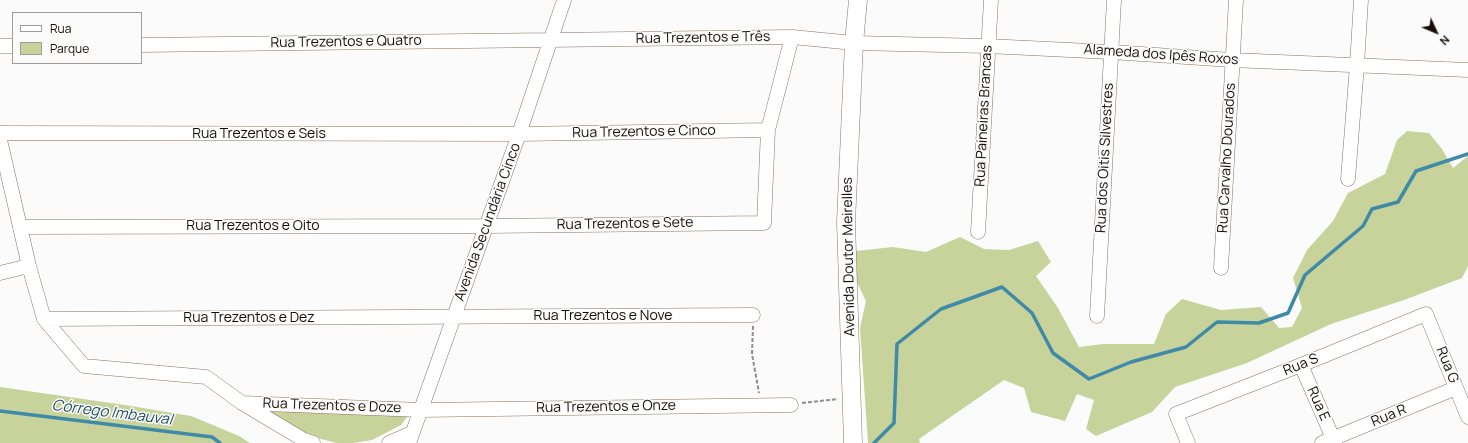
<!DOCTYPE html>
<meta charset="utf-8">
<style>
body{margin:0}
#map{position:relative;width:1468px;height:443px;overflow:hidden;background:#fbfbfb;font-family:Manrope,sans-serif}
canvas{display:block}
.legend{position:absolute;left:12px;top:12px;width:130px;height:52px;box-sizing:border-box;background:#fbfbfb;border:1px solid #a09c99;margin:0;padding:5px 7px;list-style:none;font-size:12px;color:#170e07}
.legend li{display:flex;align-items:center;gap:8px;height:20px}
.legend b{width:20px;border:1px solid #a09c99}
.north{position:absolute;left:1416px;top:12px;width:40px;height:40px;-webkit-text-stroke:3px #fbfbfb;paint-order:stroke;rotate:134deg;font-size:11px;font-weight:700;line-height:16px;text-align:center;color:#170e07}
.north::after{content:'';display:block;margin:auto;width:14px;height:18px;background:#170e07;clip-path:polygon(50% 0,100% 100%,50% 72%,0 100%)}
</style>
<div id="map">
<canvas width="1468" height="443"></canvas>
<ul class="legend">
<li><b style="height:5px;background:#fff"></b>Rua</li>
<li><b style="height:11px;background:#c8d39c"></b>Parque</li>
</ul>
<div class="north">N</div>
</div>
<script>
const g = document.querySelector('canvas').getContext('2d');
g.lineJoin = 'round';
function fill(path, color) { g.fillStyle = color; g.fill(path, 'evenodd'); }
const shape = rows => new Path2D(rows.map(r => 'M' + r).join(''));
function strokePath(path, color, width, dash) { g.strokeStyle = color; g.lineWidth = width; g.lineCap = dash ? 'butt' : 'round'; g.setLineDash(dash || []); g.stroke(path); }
function write(font, color, halo, rows, align = 'center') {
  g.font = font + ' Manrope,sans-serif'; g.lineWidth = 3; g.setLineDash([]); g.textBaseline = 'middle'; g.strokeStyle = halo; g.fillStyle = color; for (const [text, x, y, turn = 0] of rows) {
    g.save(); g.translate(x, y); g.rotate((+turn || 0) * Math.PI / 180); g.textAlign = isNaN(turn) ? turn : align; if (halo) g.strokeText(text, 0, 0); g.fillText(text, 0, 0); g.restore();
  }
}
const green = shape([
 [1407,131,1429,133,1442,149,1453,168,1468,156,1468,266,1462,278,1404,300,1331,324,1247,363,1175,387,1152,412,1096,436,1086,429,1094,400,1077,394,1065,421,1031,412,1024,388,1004,380,919,439,920,443,868,443,860,328,866,301,855,278,856,251,893,247,926,252,960,237,984,249,1009,250,1038,241,1051,262,1036,276,1058,308,1079,347,1103,344,1154,344,1166,314,1182,299,1221,310,1261,307,1279,328,1292,327,1302,308,1293,278,1307,250,1333,221,1348,193,1385,174,1397,140],
 [0,387,125,405,191,416,239,436,250,443,0,443],
 [262,408,410,413,401,425,372,440,353,443,337,443,313,437]
]);
const stream = shape([
 [0,411,212,437,220,443],
 [874,443,894,423,897,344,941,309,1002,287,1032,313,1053,353,1089,379,1131,362,1186,347,1217,322,1259,323,1288,313,1305,275,1363,226,1372,209,1398,202,1416,171,1468,154]
]);
const path = shape([
 [753,326,752,354,759,393],
 [802,403,838,399]
]);
const minor = shape([
 [141,45,792,37,854,43,987,46,1111,52,1232,60,1468,70],
 [0,46,13,46],
 [0,133,519,134,768,130],
 [0,140,29,266,44,319,84,366,206,377,242,403,304,440,313,443],
 [1348,179,1357,65,1361,0],
 [20,227,486,226,764,223,768,130,792,37],
 [978,232,991,0],
 [1221,268,1236,0],
 [0,273,29,266],
 [1097,316,1114,0],
 [44,319,753,315],
 [1301,365,1335,443],
 [242,403,421,410,791,405],
 [389,443,412,433],
 [409,443,519,134,564,0],
 [1188,443,1176,414,1301,365,1426,314,1468,417],
 [1322,443,1456,388]
]);
const major = shape([
 [853,443,846,222,854,43,858,0]
]);
const streetNames = [
 ["Rua Trezentos e Três",703,38,-1],
 ["Rua Trezentos e Quatro",346,42,-1],
 ["Alameda dos Ipês Roxos",1161,55,4],
 ["Rua Paineiras Brancas",984,116,-87],
 ["Rua Trezentos e Cinco",644,132,-1],
 ["Rua Trezentos e Seis",259,134],
 ["Rua dos Oitis Silvestres",1105,158,-87],
 ["Rua Carvalho Dourados",1227,158,-87],
 ["Avenida Secundária Cinco",488,222,-70],
 ["Rua Trezentos e Sete",625,224,-1],
 ["Rua Trezentos e Oito",253,226],
 ["Avenida Doutor Meirelles",849,257,-91],
 ["Rua Trezentos e Nove",603,316],
 ["Rua Trezentos e Dez",249,318],
 ["Rua S",1301,365,-22],
 ["Rua G",1447,365,68],
 ["Rua E",1318,404,66],
 ["Rua Trezentos e Doze",332,406,2],
 ["Rua Trezentos e Onze",606,407,-1],
 ["Rua R",1389,416,-22]
];
const waterNames = [
 ["Córrego Imbauval",112,413,7]
];
fill(green, '#c8d39c');
strokePath(stream, '#3e8aa7', 3.5);
strokePath(minor, '#8a7360', 15);
strokePath(major, '#8a7360', 19);
strokePath(path, '#908c89', 2, [4, 2]);
strokePath(minor, '#fff', 14);
strokePath(major, '#fff', 18);
write('14px', '#170e07', '#fbfbfb', streetNames);
write('italic 15px', '#204e61', '#fbfbfb', waterNames);
</script>
